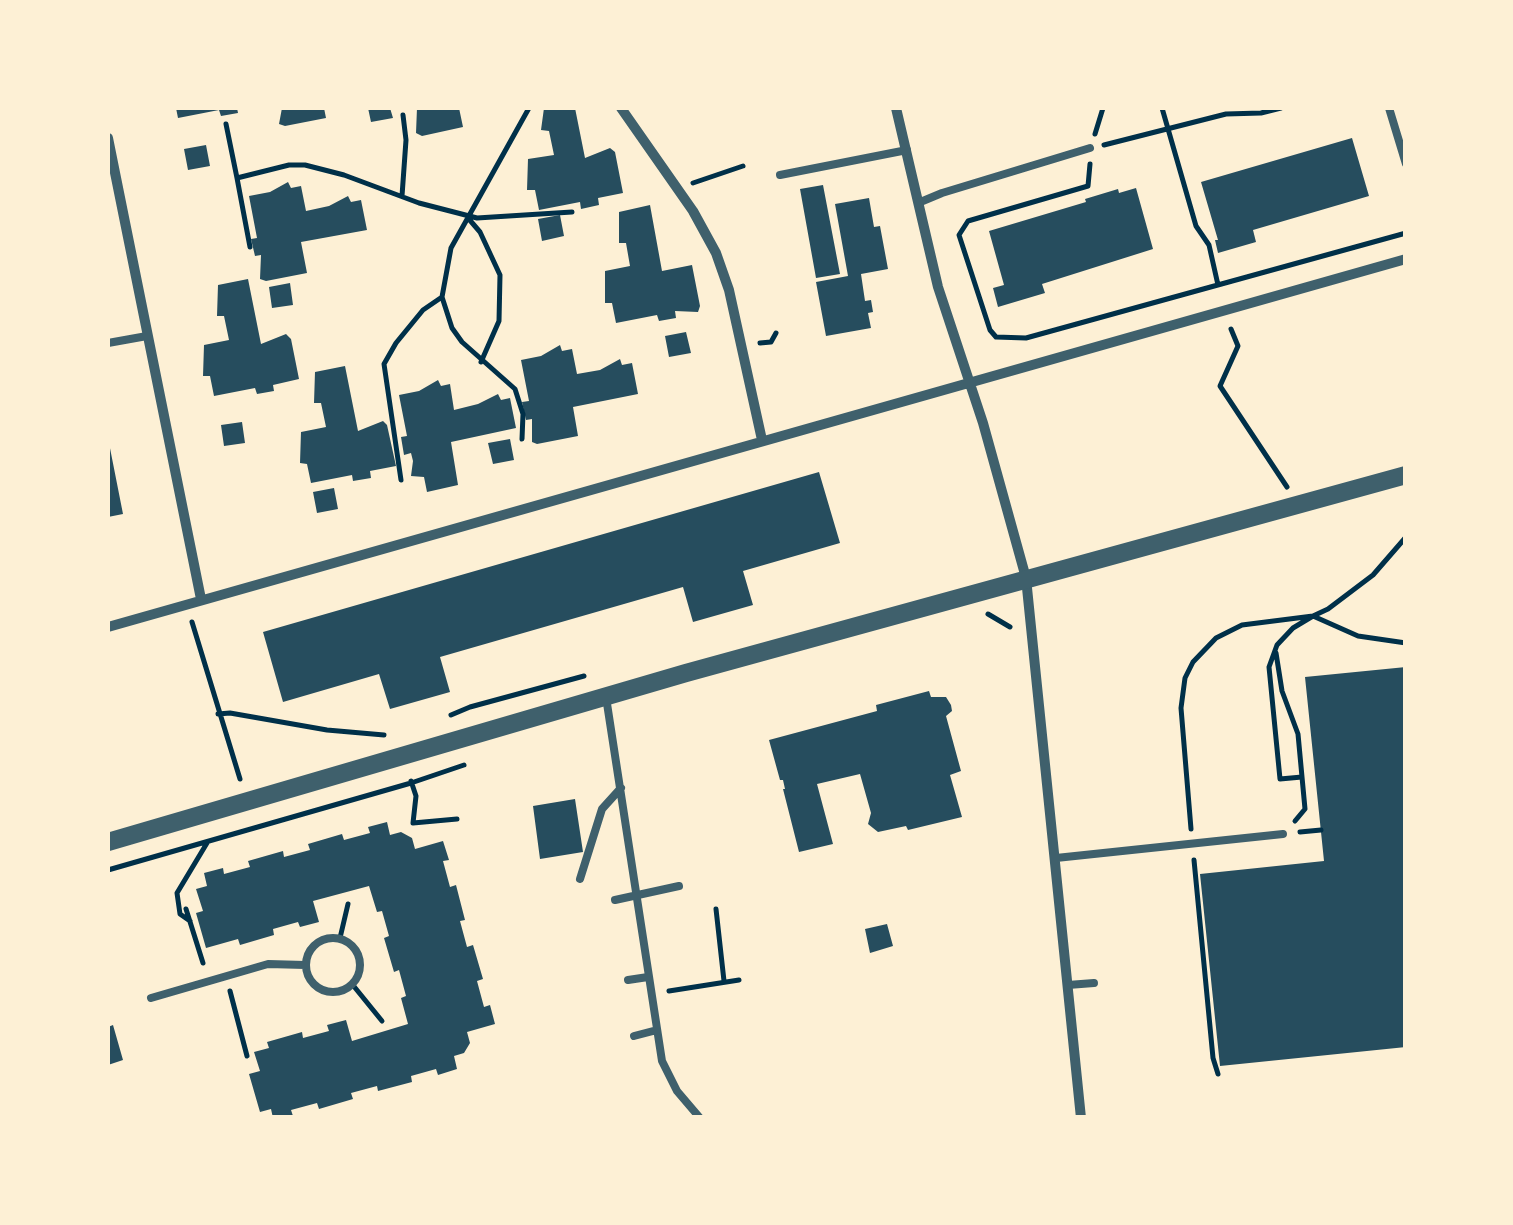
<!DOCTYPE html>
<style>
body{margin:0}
#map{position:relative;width:1513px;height:1225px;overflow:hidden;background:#fdf0d5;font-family:Literata,serif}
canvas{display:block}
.frame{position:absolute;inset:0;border:110px solid #fdf0d5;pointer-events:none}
</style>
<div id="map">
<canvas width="1513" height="1225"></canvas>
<div class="frame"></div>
</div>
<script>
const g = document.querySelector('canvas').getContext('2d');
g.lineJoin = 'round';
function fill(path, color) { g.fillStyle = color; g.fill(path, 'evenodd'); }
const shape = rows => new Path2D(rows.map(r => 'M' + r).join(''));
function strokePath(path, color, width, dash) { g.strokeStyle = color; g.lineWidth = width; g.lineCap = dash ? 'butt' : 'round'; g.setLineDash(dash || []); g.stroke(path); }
const building = shape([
 [176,108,237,108,238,113,221,116,219,110,178,118],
 [282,108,324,108,326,118,285,126,279,124],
 [368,108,390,108,393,118,371,122],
 [417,108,459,108,463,127,422,136,416,133],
 [544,108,575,108,585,158,610,148,615,152,623,193,598,198,599,205,581,209,580,202,539,210,535,190,527,190,528,159,554,155,549,131,541,130],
 [1352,138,1369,196,1253,230,1256,242,1218,253,1215,240,1218,240,1201,182],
 [206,145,210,166,188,170,184,149],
 [288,182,291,188,301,186,306,211,329,206,348,196,351,202,361,200,367,230,301,242,307,273,266,281,260,279,261,255,255,256,251,239,257,238,249,196,270,192],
 [823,185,840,274,816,278,800,189],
 [1136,188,1153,249,1042,284,1045,293,998,307,993,288,1004,285,989,231,1086,202,1085,199,1118,189,1119,193],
 [869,198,874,227,880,226,888,269,861,274,865,301,871,300,873,312,868,313,871,328,826,336,816,282,848,276,835,204],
 [650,205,662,271,692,265,700,306,698,312,675,311,676,318,659,321,657,315,616,323,612,303,605,303,605,271,630,266,626,243,619,243,619,212],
 [560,215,564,236,542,241,538,219],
 [248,279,261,344,286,334,291,339,299,379,273,385,274,391,257,394,255,388,214,396,210,376,203,376,204,345,229,340,224,316,217,316,218,285],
 [290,283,293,305,272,308,269,287],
 [686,332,691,353,669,357,665,336],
 [560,345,562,351,572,349,577,374,600,370,620,359,622,365,632,363,638,394,573,407,578,436,537,444,532,442,532,419,526,420,522,402,529,401,521,360,541,356],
 [345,366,358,431,383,421,387,425,396,466,370,471,371,478,353,481,352,475,311,483,307,464,300,463,301,432,326,427,321,403,314,403,315,372],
 [438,380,441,386,450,384,454,410,478,404,498,394,501,400,510,398,516,428,451,442,458,485,427,492,424,477,411,476,413,461,411,453,404,455,401,437,407,436,399,395,419,391],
 [242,422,245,443,224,446,221,425],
 [108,438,123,514,108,517],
 [510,439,514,460,493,464,488,443],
 [819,472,840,543,743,571,753,605,693,622,683,587,440,657,450,692,390,709,379,674,283,702,263,632],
 [334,488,338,509,317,513,313,492],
 [1406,667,1406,1047,1220,1066,1200,874,1324,861,1305,677],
 [929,691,931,697,946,697,951,705,952,711,946,716,961,771,950,775,962,817,908,830,906,826,878,832,868,824,871,813,860,774,817,784,833,844,799,852,783,789,785,789,783,780,780,780,769,740,877,711,876,705],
 [575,799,583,852,540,859,533,806],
 [387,822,390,835,401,832,412,838,415,849,443,841,449,860,443,861,450,887,456,885,465,920,460,921,467,947,473,945,483,979,477,981,484,1007,490,1005,495,1024,467,1032,470,1043,464,1053,454,1056,457,1069,438,1075,436,1069,411,1076,412,1082,378,1091,377,1086,351,1093,353,1099,319,1109,317,1103,291,1110,293,1116,273,1118,271,1109,260,1112,249,1074,260,1071,254,1052,269,1048,267,1042,302,1032,303,1038,329,1031,327,1025,346,1020,352,1041,408,1024,401,998,406,996,399,970,394,972,384,938,389,936,382,911,377,912,369,886,313,901,319,922,300,927,298,922,273,929,274,935,240,945,238,939,206,948,196,913,203,911,196,889,207,886,204,873,223,868,224,874,250,867,248,861,283,851,284,857,310,850,308,844,342,834,344,840,370,833,368,827],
 [887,924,893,946,870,953,865,929],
 [113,1025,123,1060,108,1065,108,1027]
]);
const path = shape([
 [1162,108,1196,226,1209,245,1218,285],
 [226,124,237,178,289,165,305,165,344,175,419,203,477,218,572,212],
 [1095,134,1103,108],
 [1104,145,1226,114,1261,113,1281,108],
 [1090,164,1088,186,968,221,959,235,990,330,996,337,1026,338,1406,233],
 [237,178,250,247],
 [693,183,743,166],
 [402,196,406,140,403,115],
 [468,218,480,232,500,275,499,321,481,362],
 [442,297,452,328,462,342,515,389,523,414,522,439],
 [1231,329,1238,346,1220,386,1287,487],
 [760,343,771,342,776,333],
 [401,480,384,364,396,343,423,310,442,297,451,248,529,108],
 [988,614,1010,627],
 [192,622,240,779],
 [1276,653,1282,691,1298,734,1302,777],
 [218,714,230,713,327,730,384,735],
 [451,715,470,707,584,676],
 [411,781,416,796,413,823,457,819],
 [1295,821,1305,809,1302,777,1280,779,1269,667,1277,645,1293,628,1313,616,1358,636,1406,643],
 [1191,829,1181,708,1185,678,1193,662,1216,638,1242,625,1313,616,1328,609,1373,575,1406,537],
 [1300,832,1321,830],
 [1194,860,1213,1058,1218,1074],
 [108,870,411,783,464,765],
 [186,909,203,963],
 [716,909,724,981],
 [190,921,180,914,177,893,207,843],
 [340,938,348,904],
 [352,984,382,1021],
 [230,991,247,1056],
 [669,991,739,980]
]);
const service = shape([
 [1389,108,1406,164],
 [780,175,907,150],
 [918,203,942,193,1090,148],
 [108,343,147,336],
 [606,697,662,1061,677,1091,700,1118],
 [1056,858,1283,834],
 [580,879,602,809,621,788],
 [615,900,679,886],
 '306 965a27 27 0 1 1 54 0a27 27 0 1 1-54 0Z',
 [628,980,648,977],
 [1068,985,1094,983],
 [151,998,268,964,305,965],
 [634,1036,657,1030]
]);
const minor = shape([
 [621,108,693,211,716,253,729,290,762,440],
 [896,108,938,287,983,423,1026,578,1081,1118],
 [108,138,201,599],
 [108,627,1406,259]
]);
const tertiary = shape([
 [108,842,686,673,1406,475]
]);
fill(building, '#264d5e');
strokePath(path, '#003049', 5);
strokePath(service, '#3f606c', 8);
strokePath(minor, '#3f606c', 10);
strokePath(tertiary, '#3f606c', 18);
</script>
